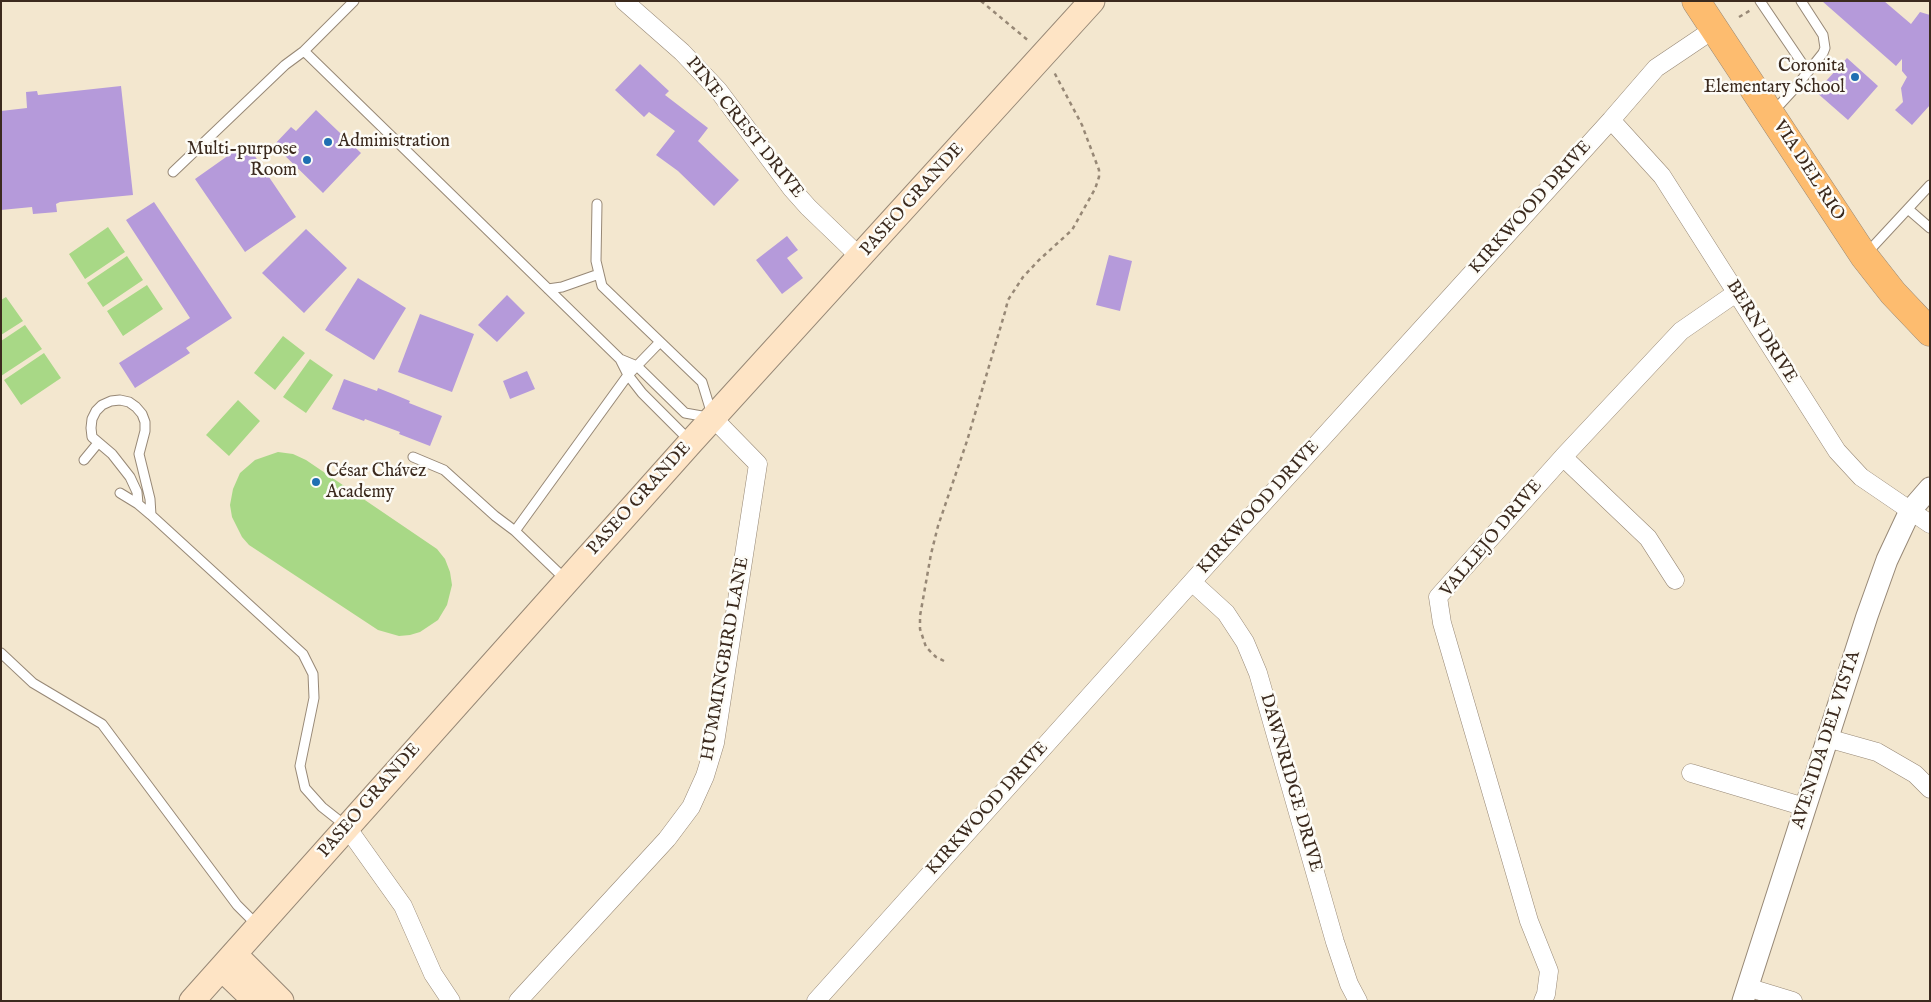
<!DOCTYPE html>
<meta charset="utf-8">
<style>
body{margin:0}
#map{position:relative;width:1931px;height:1002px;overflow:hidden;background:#f3e7cf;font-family:"IM FELL English",serif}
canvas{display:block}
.frame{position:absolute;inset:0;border:2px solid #3b2a1e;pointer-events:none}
</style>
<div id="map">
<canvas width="1931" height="1002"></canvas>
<div class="frame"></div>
</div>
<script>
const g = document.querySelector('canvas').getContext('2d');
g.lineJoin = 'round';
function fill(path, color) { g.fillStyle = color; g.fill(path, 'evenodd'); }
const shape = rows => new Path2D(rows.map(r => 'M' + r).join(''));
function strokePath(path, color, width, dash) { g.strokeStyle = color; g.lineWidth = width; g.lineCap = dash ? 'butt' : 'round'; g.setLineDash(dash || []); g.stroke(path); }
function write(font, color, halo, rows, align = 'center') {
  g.font = font + ' "IM FELL English",serif'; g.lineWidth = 5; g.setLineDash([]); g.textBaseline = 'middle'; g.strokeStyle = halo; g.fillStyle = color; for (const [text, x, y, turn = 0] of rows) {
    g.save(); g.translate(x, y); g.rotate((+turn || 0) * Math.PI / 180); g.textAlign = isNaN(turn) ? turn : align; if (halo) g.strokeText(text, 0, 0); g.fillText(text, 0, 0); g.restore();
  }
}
const green = shape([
 [108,227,125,252,85,279,69,254],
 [127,256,143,280,103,307,87,283],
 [147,285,163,309,123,336,107,311],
 [6,297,23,321,1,335,1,300],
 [25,325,42,349,1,376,1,341],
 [283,336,305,353,275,390,254,373],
 [44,353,61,378,21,405,4,380],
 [310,359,333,375,306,413,283,397],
 [238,400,260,421,229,456,206,435],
 [278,452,293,454,306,460,437,549,445,559,450,572,452,585,447,605,438,620,420,632,410,635,399,636,378,630,249,545,242,537,232,517,230,505,233,489,240,473,255,460]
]);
const building = shape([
 [1822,1,1884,1,1911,24,1920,12,1930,15,1930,105,1912,125,1895,110,1903,102,1901,88,1907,77,1902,71,1902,59,1896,66],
 [1847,58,1878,86,1848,120,1816,92],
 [640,64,669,91,665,95,708,128,698,141,739,180,714,206,678,171,656,155,675,131,649,112,644,117,615,90],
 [121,86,133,195,60,202,56,204,57,212,33,214,32,207,1,210,1,111,27,108,26,92,37,91,38,95],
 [316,110,361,153,323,193,274,145,291,127,296,131],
 [246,143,296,217,245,252,195,179],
 [154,202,232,318,186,348,190,353,135,388,119,363,190,318,126,220],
 [306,229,347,268,304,313,262,273],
 [787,236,798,250,787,258,803,278,782,294,756,260],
 [1109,255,1132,261,1120,311,1096,305],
 [358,278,406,308,374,360,325,330],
 [507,295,525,313,497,342,478,325],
 [420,314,474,334,452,392,398,372],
 [527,371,535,389,510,399,503,381],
 [344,379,377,391,378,388,393,394,410,401,409,403,442,416,430,446,399,434,400,432,365,419,364,421,332,409]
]);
const path = shape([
 [981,1,1030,42],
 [1739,17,1751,10],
 [944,661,936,657,926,647,920,629,920,616,931,554,938,526,967,441,1005,312,1008,300,1023,277,1039,260,1072,230,1095,189,1099,177,1099,170,1082,125,1054,72]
]);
const service = shape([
 [1760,1,1808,72],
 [304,51,620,359,637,366,685,413,713,418,702,382,602,286,596,261,597,204],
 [1773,112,1795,88,1823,53,1825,48,1823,35,1801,1],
 [173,172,285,65,304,51,354,1],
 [1908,209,1930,228],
 [1866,254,1930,185],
 [548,289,562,287,599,274],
 [620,359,628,375,642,393,691,442],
 [413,457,444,470,495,516,515,531,565,579],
 [84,460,98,443],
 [120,493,138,504,151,515,303,654,313,674,314,698,300,766,305,788,322,807,346,826],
 [138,504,137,492,130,477,112,454,92,437,91,428,92,419,96,411,102,405,111,401,120,400,129,402,136,407,142,414,145,422,145,431,139,454,150,499,151,515],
 [515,531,628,375,660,342],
 [1,653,33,683,102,724,237,905,258,926]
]);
const minor = shape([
 [624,1,682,52,718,90,792,189,808,207,861,258],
 [1611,120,1662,176,1837,451,1861,477,1930,524],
 [1563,457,1648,538,1675,580],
 [1192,582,1226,613,1245,642,1258,673,1335,942,1349,984,1358,1001],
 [1827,738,1877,752,1915,774,1930,789],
 [1691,773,1805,807],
 [346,826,403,906,433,974,451,1001],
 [1747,987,1793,1001],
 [518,1001,667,839,691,807,705,776,715,743,758,464,713,418],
 [816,1001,1199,574,1611,120,1656,68,1714,29],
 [1543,1001,1546,994,1549,971,1529,921,1442,623,1438,597,1563,457,1681,331,1736,293]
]);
const tertiary = shape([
 [1743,1001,1867,616,1887,560,1910,511,1930,488]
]);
const secondary = shape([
 [228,962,243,963,281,1001],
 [228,962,231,977,256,1001],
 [192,1001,691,442,1092,1]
]);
const primary = shape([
 [1696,1,1864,256,1893,293,1930,332]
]);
const markers = [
 [1855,77,5,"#1f6fb2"],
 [328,142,5,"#1f6fb2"],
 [307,160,5,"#1f6fb2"],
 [316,482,5,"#1f6fb2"]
];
const poiNames = [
 ["Coronita",1845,67],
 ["Elementary School",1845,88],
 ["Administration",338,142,"left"],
 ["Multi-purpose",297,150],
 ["Room",297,171],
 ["César Chávez",326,472,"left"],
 ["Academy",326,493,"left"]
];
const streetNames = [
 ["PINE CREST DRIVE",744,128,51],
 ["VIA DEL RIO",1808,171,57],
 ["PASEO GRANDE",913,200,-48],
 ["KIRKWOOD DRIVE",1531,208,-48],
 ["BERN DRIVE",1761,332,58],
 ["PASEO GRANDE",640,499,-48],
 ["KIRKWOOD DRIVE",1259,508,-48],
 ["VALLEJO DRIVE",1492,539,-50],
 ["HUMMINGBIRD LANE",726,659,-80],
 ["AVENIDA DEL VISTA",1827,740,-72],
 ["DAWNRIDGE DRIVE",1290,783,74],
 ["PASEO GRANDE",370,801,-49],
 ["KIRKWOOD DRIVE",988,809,-48]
];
fill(green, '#a8d886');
fill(building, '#b59ada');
strokePath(service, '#978876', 11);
strokePath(minor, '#978876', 19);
strokePath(tertiary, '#978876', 23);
strokePath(secondary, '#978876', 27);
strokePath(primary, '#978876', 29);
strokePath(path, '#978876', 2.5, [4, 4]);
strokePath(service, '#fff', 9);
strokePath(minor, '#fff', 18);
strokePath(tertiary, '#fff', 21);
strokePath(secondary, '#fee4c5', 25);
strokePath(primary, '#fdbc6f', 28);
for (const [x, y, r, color] of markers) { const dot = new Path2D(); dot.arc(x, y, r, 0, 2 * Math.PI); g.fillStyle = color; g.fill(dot); strokePath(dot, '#fdfcf7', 2); }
write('18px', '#3b2a1e', '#fdfcf7', poiNames, 'right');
write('18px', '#3b2a1e', '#fdfcf7', streetNames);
</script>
